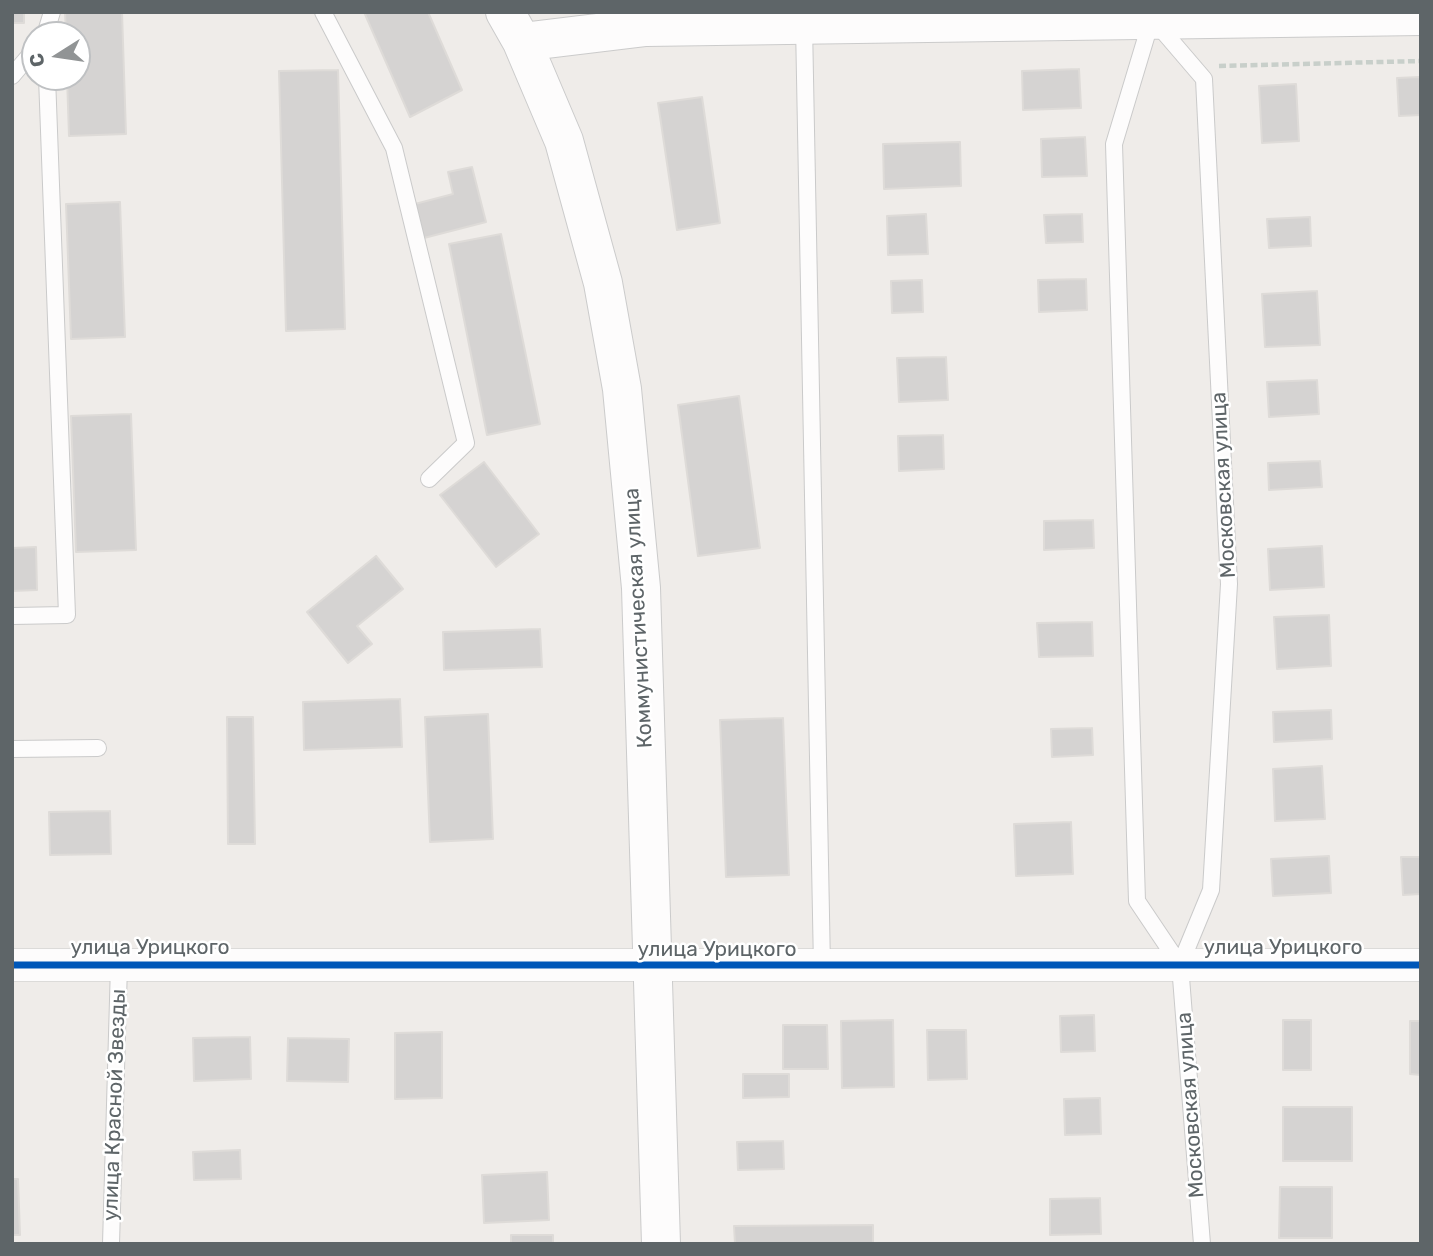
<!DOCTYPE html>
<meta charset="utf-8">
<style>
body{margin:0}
#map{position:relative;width:1433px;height:1256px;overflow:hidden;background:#efece9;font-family:Rubik,sans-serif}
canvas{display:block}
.frame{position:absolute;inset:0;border:14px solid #5e6568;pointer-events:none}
.north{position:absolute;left:21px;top:21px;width:70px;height:70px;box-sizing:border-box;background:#fff;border:2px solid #bfc1c3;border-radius:50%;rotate:258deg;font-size:19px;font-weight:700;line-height:28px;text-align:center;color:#5e6568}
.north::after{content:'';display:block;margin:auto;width:24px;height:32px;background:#919495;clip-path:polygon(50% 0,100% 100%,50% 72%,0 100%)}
</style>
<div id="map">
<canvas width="1433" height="1256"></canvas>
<div class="frame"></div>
<div class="north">С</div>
</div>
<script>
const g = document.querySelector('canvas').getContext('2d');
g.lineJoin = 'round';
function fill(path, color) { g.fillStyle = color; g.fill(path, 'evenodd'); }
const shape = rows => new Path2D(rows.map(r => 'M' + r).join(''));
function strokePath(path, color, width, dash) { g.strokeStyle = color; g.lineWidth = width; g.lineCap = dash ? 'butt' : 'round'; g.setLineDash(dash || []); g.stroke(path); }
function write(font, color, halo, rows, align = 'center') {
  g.font = font + ' Rubik,sans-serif'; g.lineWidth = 5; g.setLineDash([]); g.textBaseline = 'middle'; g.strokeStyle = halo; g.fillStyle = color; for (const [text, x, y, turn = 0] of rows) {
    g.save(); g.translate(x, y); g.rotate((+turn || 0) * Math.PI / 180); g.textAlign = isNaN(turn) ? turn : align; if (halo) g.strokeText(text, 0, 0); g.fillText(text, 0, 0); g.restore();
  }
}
const building = shape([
 [12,12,24,12,24,23,12,23,12,12],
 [65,12,122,12,126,134,69,136,67,77,77,77,77,35,66,35,65,12],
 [364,12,428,12,462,90,410,117,364,12],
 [1079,69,1081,108,1023,110,1022,71,1079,69],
 [338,70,345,329,286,331,279,71,338,70],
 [1420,77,1421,115,1399,116,1397,78,1420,77],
 [1296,84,1299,141,1262,143,1259,86,1296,84],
 [702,97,720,223,677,230,658,103,702,97],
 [1085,137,1087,176,1042,177,1041,139,1085,137],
 [960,142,961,186,884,189,883,144,960,142],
 [472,167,486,222,424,238,415,204,453,194,448,172,472,167],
 [120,202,125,337,71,339,66,204,120,202],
 [926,214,928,254,888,255,887,216,926,214],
 [1082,214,1083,242,1046,243,1044,215,1082,214],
 [1310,217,1311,246,1269,248,1267,219,1310,217],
 [501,234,540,424,487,435,449,244,501,234],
 [1086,279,1087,310,1039,312,1038,280,1086,279],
 [922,280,923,312,892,313,891,281,922,280],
 [1317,291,1320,345,1265,347,1262,294,1317,291],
 [946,357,948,400,899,402,897,358,946,357],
 [1317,380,1319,414,1269,417,1267,382,1317,380],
 [739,396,760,548,698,556,678,405,739,396],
 [131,414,136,550,76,552,71,416,131,414],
 [943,435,944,469,899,471,898,436,943,435],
 [1320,461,1322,487,1269,490,1268,463,1320,461],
 [484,462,539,534,496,567,440,495,484,462],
 [1093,520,1094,548,1044,550,1044,521,1093,520],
 [1322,546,1324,587,1270,590,1268,549,1322,546],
 [36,547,37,590,12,591,12,548,36,547],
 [376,556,403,589,357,626,372,644,348,663,307,612,376,556],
 [1329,615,1331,666,1277,669,1274,617,1329,615],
 [1092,622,1093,656,1039,657,1037,623,1092,622],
 [540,629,542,667,444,670,443,632,540,629],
 [400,699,402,747,304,750,303,702,400,699],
 [1331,710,1332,739,1274,742,1273,712,1331,710],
 [488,714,493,839,430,842,425,717,488,714],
 [227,717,253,717,255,844,228,844,227,717],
 [783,718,789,875,726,877,720,720,783,718],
 [1092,728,1093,755,1052,757,1051,729,1092,728],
 [1322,766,1325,819,1275,821,1273,769,1322,766],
 [110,811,111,854,50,855,49,812,110,811],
 [1071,822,1073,874,1016,876,1014,824,1071,822],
 [1329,856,1331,893,1273,896,1271,859,1329,856],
 [1401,857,1421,857,1421,894,1403,895,1401,857],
 [1094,1015,1095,1051,1061,1052,1060,1016,1094,1015],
 [893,1020,894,1087,842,1088,841,1021,893,1020],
 [1283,1020,1311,1020,1311,1070,1283,1070,1283,1020],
 [1410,1021,1421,1021,1421,1075,1410,1074,1410,1021],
 [783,1025,827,1025,828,1069,783,1069,783,1025],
 [927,1030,966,1030,967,1079,928,1080,927,1030],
 [442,1032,442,1098,395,1099,395,1033,442,1032],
 [250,1037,251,1079,194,1081,193,1038,250,1037],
 [288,1038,349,1039,348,1082,287,1081,288,1038],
 [743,1074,789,1074,789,1097,743,1098,743,1074],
 [1100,1098,1101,1134,1065,1135,1064,1099,1100,1098],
 [1283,1107,1352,1107,1352,1161,1283,1161,1283,1107],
 [783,1141,784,1169,738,1170,737,1142,783,1141],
 [240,1150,241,1179,194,1180,193,1152,240,1150],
 [547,1172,549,1220,484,1223,482,1175,547,1172],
 [12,1179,18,1179,20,1235,12,1235,12,1179],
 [1280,1187,1332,1187,1332,1238,1279,1238,1280,1187],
 [1100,1198,1101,1234,1050,1235,1050,1199,1100,1198],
 [873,1225,873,1244,735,1244,734,1226,873,1225],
 [511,1235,553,1235,553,1244,511,1244,511,1235]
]);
const path = shape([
 [1219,66,1421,61]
]);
const lane = shape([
 [323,12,394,148,466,443,429,479],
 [1151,21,1114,144,1137,901,1180,965],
 [1156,23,1204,79,1229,584,1211,890,1180,965,1202,1244],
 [804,25,822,967],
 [45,35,52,12],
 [12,76,35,49],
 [12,616,67,615,47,77],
 [12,749,98,748],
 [111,1244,119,965]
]);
const street = shape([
 [12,965,1421,965]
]);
const secondary = shape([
 [505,12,522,42,564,141,603,283,622,389,641,588,661,1244],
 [522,42,646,27,1421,16]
]);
const cycleway = shape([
 [12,965,1421,965]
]);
const streetNames = [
 ["Московская улица",1224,485,-93],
 ["Коммунистическая улица",639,618,-93],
 ["улица Урицкого",150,948],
 ["улица Урицкого",1283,948],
 ["улица Урицкого",717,950],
 ["улица Красной Звезды",115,1105,-88],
 ["Московская улица",1191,1105,-94]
];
fill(building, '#d5d3d2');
strokePath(building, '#dedbd8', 2);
strokePath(lane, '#cacaca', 18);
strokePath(street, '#cacaca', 33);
strokePath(secondary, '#cbcbcb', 40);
strokePath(path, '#c8cfca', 4.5, [7, 3.5]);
strokePath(lane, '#fdfcfc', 16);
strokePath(street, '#fdfcfc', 32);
strokePath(secondary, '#fdfcfc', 38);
strokePath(cycleway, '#0057b8', 7);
write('21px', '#5e6568', '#fff', streetNames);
</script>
